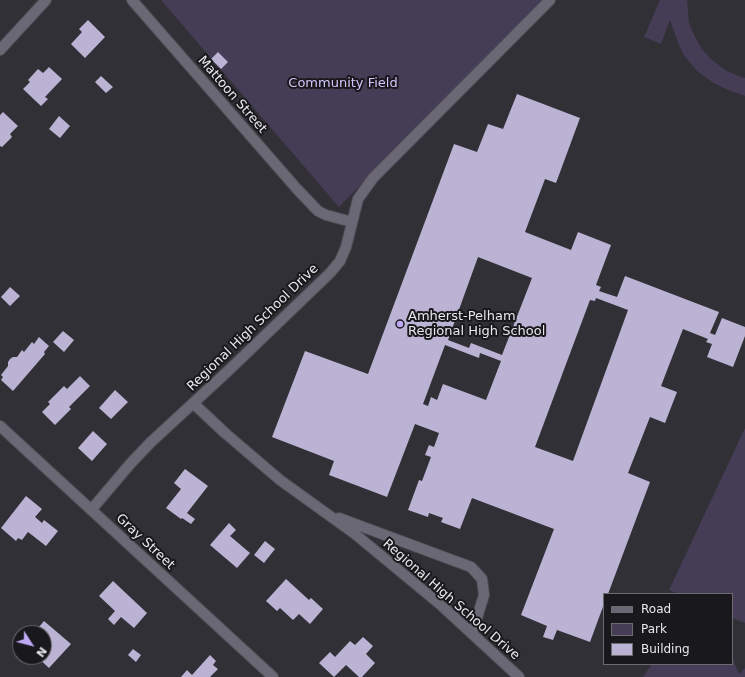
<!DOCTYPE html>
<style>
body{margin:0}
#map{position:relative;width:745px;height:677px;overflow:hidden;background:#323037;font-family:"DejaVu Sans",sans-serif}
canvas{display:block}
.legend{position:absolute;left:603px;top:593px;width:130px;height:72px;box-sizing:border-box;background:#19181c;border:1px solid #6c6b6f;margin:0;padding:5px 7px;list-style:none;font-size:12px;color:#e8e7eb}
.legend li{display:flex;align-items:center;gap:8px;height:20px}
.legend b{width:20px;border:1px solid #6c6b6f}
.north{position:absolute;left:12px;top:625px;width:40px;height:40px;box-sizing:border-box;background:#19181c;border:1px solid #6c6b6f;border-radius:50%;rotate:126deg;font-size:11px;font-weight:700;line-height:16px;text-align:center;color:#e8e7eb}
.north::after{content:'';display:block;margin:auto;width:14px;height:18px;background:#bfa9f4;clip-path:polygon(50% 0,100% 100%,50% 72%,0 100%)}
</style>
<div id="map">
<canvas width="745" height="677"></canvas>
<ul class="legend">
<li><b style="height:5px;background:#6b6875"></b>Road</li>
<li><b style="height:11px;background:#443d55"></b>Park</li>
<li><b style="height:11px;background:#bbb3d3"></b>Building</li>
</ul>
<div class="north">N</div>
</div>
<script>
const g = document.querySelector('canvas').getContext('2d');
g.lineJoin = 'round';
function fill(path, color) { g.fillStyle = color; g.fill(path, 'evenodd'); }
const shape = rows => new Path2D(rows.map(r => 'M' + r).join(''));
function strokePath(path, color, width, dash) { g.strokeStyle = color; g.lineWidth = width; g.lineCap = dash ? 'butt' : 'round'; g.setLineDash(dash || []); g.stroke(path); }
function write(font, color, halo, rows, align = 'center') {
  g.font = font + ' "DejaVu Sans",sans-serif'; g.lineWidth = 4; g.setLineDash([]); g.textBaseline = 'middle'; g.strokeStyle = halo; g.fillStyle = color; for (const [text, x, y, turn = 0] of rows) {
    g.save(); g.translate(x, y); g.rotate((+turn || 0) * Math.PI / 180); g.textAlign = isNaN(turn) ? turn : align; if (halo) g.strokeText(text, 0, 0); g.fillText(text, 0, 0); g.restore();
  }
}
const green = shape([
 [161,0,543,0,339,207],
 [660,0,687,0,689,23,694,35,702,49,712,60,725,70,738,76,745,78,745,96,728,90,712,82,696,70,683,54,677,40,670,20,661,44,644,37],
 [745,428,745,623,732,618,732,594,679,594,669,590],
 [732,657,739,674,745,668,745,677,643,677,652,664,732,664]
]);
const building = shape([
 [88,20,105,37,85,58,71,44,82,32,79,29],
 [218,52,228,62,221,69,211,59],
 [49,67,62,79,45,97,48,99,41,106,23,89,30,82,28,80,38,69,43,73],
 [101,76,113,87,106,93,95,82],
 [517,94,580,118,556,183,545,179,525,232,571,250,578,232,611,245,596,285,601,287,599,291,617,297,625,276,719,312,710,333,715,335,722,318,745,327,745,336,733,367,707,357,712,344,706,342,708,339,683,329,661,386,677,392,665,423,650,417,628,473,650,482,608,594,604,594,604,604,590,642,557,630,553,640,543,637,547,626,521,615,554,529,472,498,460,529,441,522,443,518,429,513,428,517,408,510,419,480,422,481,431,457,425,455,429,445,434,447,439,433,415,424,387,497,329,475,334,461,272,437,305,351,368,374,454,144,477,152,488,124,503,129],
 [478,257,532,278,502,355,471,343,469,348,448,340],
 [596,298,628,310,573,461,535,447,590,300,595,301],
 [445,345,479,358,480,353,501,361,486,400,443,384,437,400,431,397,428,406,423,404],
 [3,112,18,126,10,134,12,137,2,147,0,146,0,115],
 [59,116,70,126,60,138,49,129],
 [10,287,20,296,10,306,1,297],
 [63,331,74,340,64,352,53,342],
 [39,337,49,346,44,352,45,354,13,391,1,380,3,377,1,375,8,366,8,362,10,359,13,357,17,357,22,350,24,352,32,342,34,344],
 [80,376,90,386,69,407,71,409,55,425,42,412,50,404,48,402,64,386,67,389],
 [115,390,128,402,111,419,99,408],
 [93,431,107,444,92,461,78,448],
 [185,469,208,486,187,513,195,519,191,524,182,518,181,519,166,508,181,489,174,483],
 [26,496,42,509,35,517,42,523,44,520,58,531,46,546,28,532,22,540,18,538,16,541,1,528],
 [229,523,236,530,230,536,250,553,237,568,210,545],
 [265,541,275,549,264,563,254,555],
 [286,579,309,600,311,598,323,609,310,624,299,614,293,620,280,608,277,611,266,601],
 [113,581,147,613,134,628,121,617,114,625,108,619,115,611,99,596],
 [44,621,71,644,49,668,37,657,44,657,44,633,34,633],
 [363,637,373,646,366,654,375,663,362,677,359,677,346,665,334,677,319,663,330,652,335,657,350,641,355,645],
 [133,649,141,655,136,662,128,655],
 [210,655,216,661,213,665,218,669,210,677,181,677,187,670,192,675]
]);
const minor = shape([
 [132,0,297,189,318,211,326,215,352,222],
 [0,50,46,0],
 [193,403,225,433,280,480,355,534,442,606,519,677],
 [0,426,273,677],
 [91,510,131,463,151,442,228,371,330,273,340,261,346,247,358,199,373,178,550,0],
 [339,518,471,567,482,579,484,595,472,634]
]);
const markers = [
 [400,324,4,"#bfa9f4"]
];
const parkNames = [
 ["Community Field",343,84]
];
const streetNames = [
 ["Mattoon Street",232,95,49],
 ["Regional High School Drive",253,328,-44],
 ["Gray Street",145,542,43],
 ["Regional High School Drive",451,600,41]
];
const poiNames = [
 ["Amherst-Pelham",408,317],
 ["Regional High School",408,332]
];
fill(green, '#443d55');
fill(building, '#bbb3d3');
strokePath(minor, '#4f4d54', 12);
strokePath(minor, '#6b6875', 10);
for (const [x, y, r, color] of markers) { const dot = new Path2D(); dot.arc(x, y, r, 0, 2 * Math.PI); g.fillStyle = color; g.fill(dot); strokePath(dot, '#19181c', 1.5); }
write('13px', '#d5c7fd', '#19181c', parkNames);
write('13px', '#e8e7eb', '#19181c', streetNames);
write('13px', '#e8e7eb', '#19181c', poiNames, 'left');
</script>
